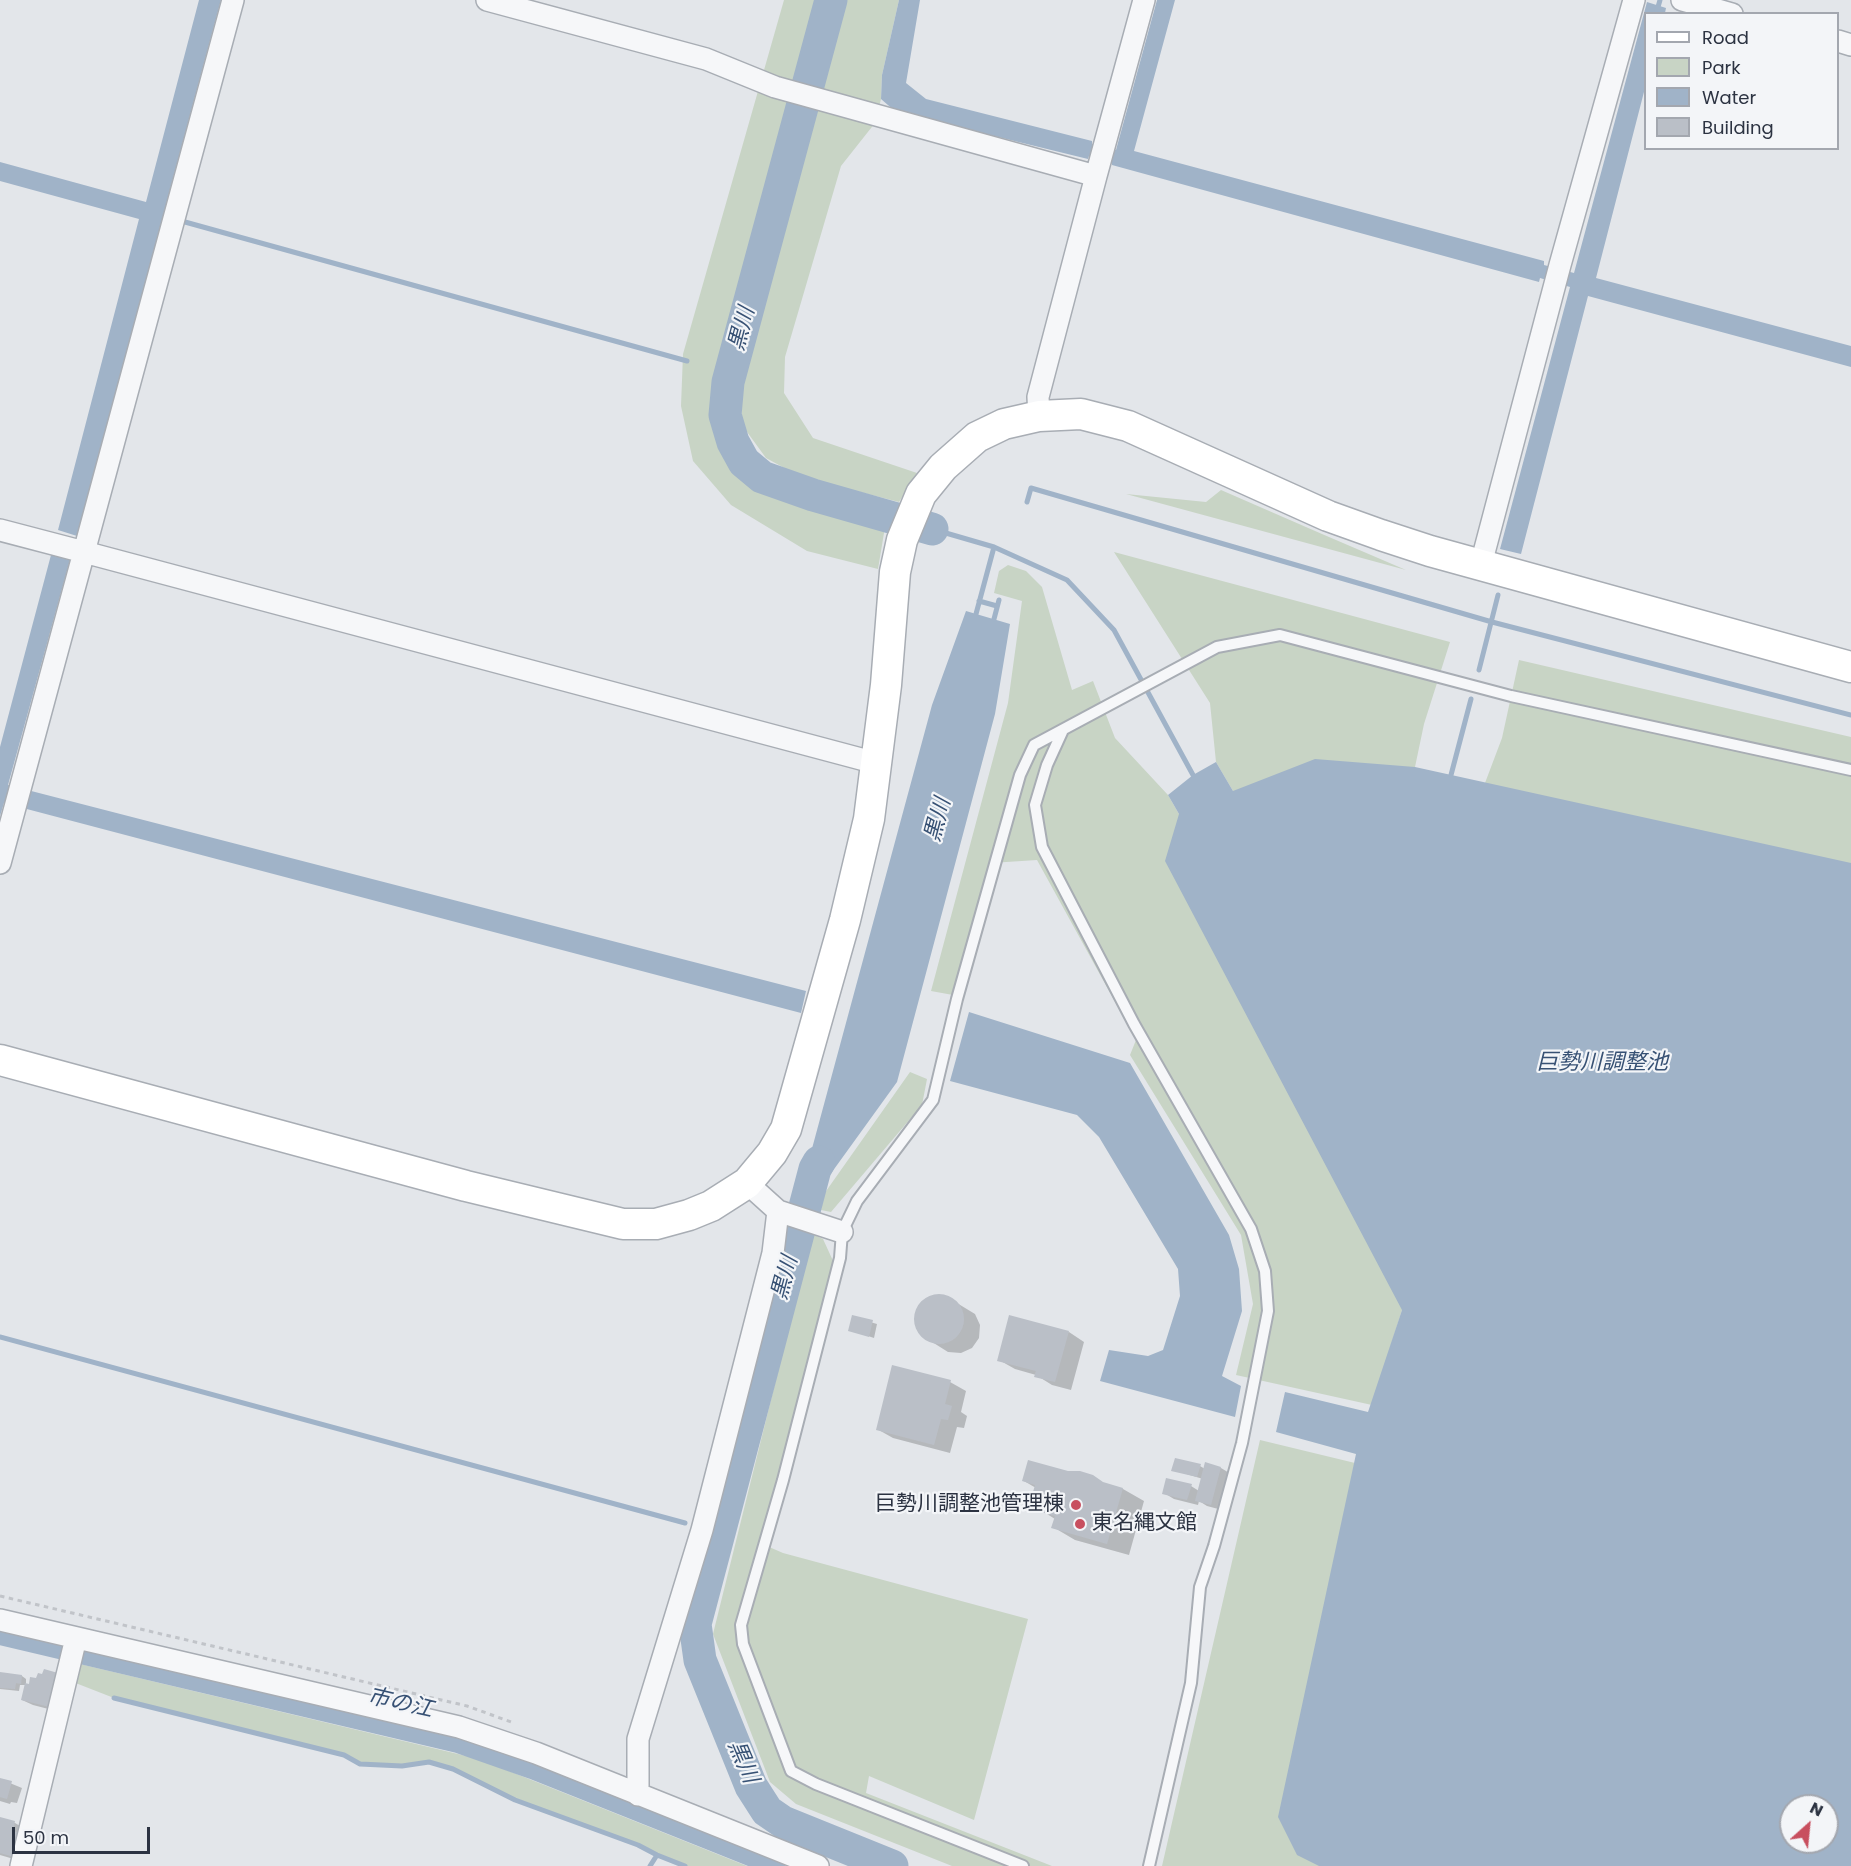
<!DOCTYPE html>
<meta charset="utf-8">
<style>
body{margin:0}
#map{position:relative;width:1851px;height:1866px;overflow:hidden;background:#e3e6ea;font-family:Poppins,sans-serif}
canvas{display:block}
.legend{position:absolute;left:1644px;top:12px;width:195px;height:138px;box-sizing:border-box;background:#f3f5f8;border:2px solid #a3a7af;margin:0;padding:8px 10px;list-style:none;font-size:18px;color:#2c3342}
.legend li{display:flex;align-items:center;gap:12px;height:30px}
.legend b{width:30px;border:2px solid #a3a7af}
.north{position:absolute;left:1779px;top:1794px;width:60px;height:60px;box-sizing:border-box;background:#f3f5f8;border:2px solid #a3a7af;border-radius:50%;rotate:27deg;font-size:16px;font-weight:700;line-height:24px;text-align:center;color:#2c3342}
.north::after{content:'';display:block;margin:auto;width:21px;height:27px;background:#c84f5f;clip-path:polygon(50% 0,100% 100%,50% 72%,0 100%)}
.scale{position:absolute;left:12px;top:1827px;width:138px;height:27px;box-sizing:border-box;border:3px solid #2c3342;border-top:0;padding-left:8px;font-size:18px;line-height:21px;white-space:nowrap;color:#2c3342;-webkit-text-stroke:4px #f3f5f8;paint-order:stroke}
</style>
<div id="map">
<canvas width="1851" height="1866"></canvas>
<ul class="legend">
<li><b style="height:8px;background:#fff"></b>Road</li>
<li><b style="height:16px;background:#c8d4c5"></b>Park</li>
<li><b style="height:16px;background:#a0b3c8"></b>Water</li>
<li><b style="height:16px;background:#babfc7"></b>Building</li>
</ul>
<div class="north">N</div>
<div class="scale">50 m</div>
</div>
<script>
const g = document.querySelector('canvas').getContext('2d');
g.lineJoin = 'round';
function fill(path, color) { g.fillStyle = color; g.fill(path, 'evenodd'); }
const shape = rows => new Path2D(rows.map(r => 'M' + r).join(''));
function strokePath(path, color, width, dash) { g.strokeStyle = color; g.lineWidth = width; g.lineCap = dash ? 'butt' : 'round'; g.setLineDash(dash || []); g.stroke(path); }
function write(font, color, halo, rows, align = 'center') {
  g.font = font + ' Poppins,"Noto Sans JP",sans-serif'; g.lineWidth = 4.5; g.setLineDash([]); g.textBaseline = 'middle'; g.strokeStyle = halo; g.fillStyle = color; for (const [text, x, y, turn = 0] of rows) {
    g.save(); g.translate(x, y); g.rotate((+turn || 0) * Math.PI / 180); g.textAlign = isNaN(turn) ? turn : align; if (halo) g.strokeText(text, 0, 0); g.fillText(text, 0, 0); g.restore();
  }
}
const green = shape([
 [784,0,821,0,713,385,724,445,751,477,785,497,885,527,878,569,807,551,731,505,693,461,681,406,683,354],
 [842,0,899,0,882,75,881,99,875,123,841,166,785,357,784,393,813,438,917,473,899,502,801,477,766,458,742,425,739,376],
 [1221,490,1322,534,1406,570,1126,494,1206,502],
 [1114,552,1450,642,1424,724,1415,767,1420,836,1402,1310,1372,1405,1236,1375,1253,1304,1241,1235,1130,1055,1136,1040,1037,860,991,863,953,995,931,991,1008,703,1022,601,994,593,999,571,1008,565,1026,571,1042,587,1072,690,1093,681,1115,738,1168,795,1179,814,1233,791,1216,762,1210,703],
 [1519,660,1851,737,1851,1115,1457,835,1485,783,1502,738],
 [910,1072,927,1079,922,1105,831,1212,821,1210,824,1194],
 [812,1234,823,1239,834,1263,760,1543,783,1553,1028,1619,974,1820,869,1776,866,1793,1052,1866,952,1866,796,1804,770,1782,713,1634],
 [1260,1440,1355,1463,1325,1603,1781,1866,1162,1866],
 [80,1664,479,1759,747,1866,685,1866,657,1855,638,1845,515,1800,453,1769,429,1762,402,1766,360,1764,344,1755,114,1698,73,1682]
]);
const water = shape([
 [199,0,221,0,77,536,58,530,139,219,0,181,0,162,146,202],
 [899,0,920,0,906,83,926,99,1092,141,1092,144,1116,150,1157,0,1175,0,1134,151,1544,261,1544,265,1574,273,1647,2,1666,8,1665,13,1646,14,1645,88,1596,278,1851,346,1851,367,1588,296,1521,554,1500,549,1570,287,1540,278,1539,282,1112,165,1112,163,1089,156,1088,159,896,112,881,99,882,75],
 [51,555,70,560,8,785,806,991,801,1013,4,803,0,816,0,747],
 [966,611,1010,624,995,714,897,1082,819,1190,814,1205,797,1204,932,705],
 [1315,759,1415,767,1851,863,1851,1866,1319,1866,1297,1855,1278,1817,1356,1454,1276,1432,1285,1392,1368,1412,1402,1310,1165,861,1179,814,1168,795,1193,775,1216,762,1233,791],
 [1791,1806,1827,1806,1827,1842,1791,1842],
 [969,1012,1130,1063,1229,1235,1239,1269,1242,1311,1222,1376,1241,1386,1235,1417,1100,1381,1109,1350,1148,1356,1163,1350,1180,1296,1178,1269,1099,1137,1077,1115,950,1081]
]);
const shadow = shape([
 [935,1296,947,1297,975,1314,980,1325,979,1338,972,1348,961,1353,948,1352,921,1335,915,1324,917,1311,924,1301],
 [853,1317,877,1324,874,1338,850,1330],
 [1069,1332,1084,1342,1071,1390,1052,1385,1036,1375,1015,1369,999,1360],
 [950,1382,966,1391,961,1412,967,1416,964,1428,957,1427,950,1453,893,1438,877,1429],
 [1200,1466,1205,1469,1221,1468,1231,1474,1222,1510,1207,1506,1199,1501,1198,1505,1174,1499,1164,1493,1191,1486,1199,1491,1203,1479,1173,1470],
 [1068,1473,1123,1489,1144,1501,1129,1555,1075,1540,1053,1527,1055,1519,1039,1509,1036,1488,1024,1481],
 [0,1674,22,1676,26,1679,26,1685,60,1712,33,1705,22,1700,26,1685,20,1685,19,1691,0,1689],
 [0,1779,22,1788,17,1803,11,1802,10,1804,0,1801],
 [1,1819,15,1823,25,1829,24,1862,0,1855]
]);
const stream = shape([
 [1656,14,1660,0],
 [185,222,687,361],
 [1027,502,1031,488,1492,622,1851,715],
 [932,529,994,547,976,614],
 [994,547,1067,580,1114,630,1193,775],
 [979,601,997,606],
 [994,619,999,600],
 [1479,670,1498,595],
 [1451,775,1471,699],
 [0,1337,685,1523],
 [114,1698,344,1755,360,1764,402,1766,429,1762,453,1769,515,1800,638,1845,657,1855,685,1866],
 [650,1866,657,1855]
]);
const canal = shape([
 [0,1635,458,1743,532,1769,775,1866]
]);
const river = shape([
 [831,0,728,382,725,415,733,442,744,462,762,477,813,495,932,529],
 [819,1162,815,1169,695,1624,700,1660,751,1786,767,1811,783,1822,892,1866]
]);
const building = shape([
 '914 1319a25 25 0 1 1 50 0a25 25 0 1 1-50 0Z',
 [852,1315,873,1320,869,1337,848,1331],
 [1009,1315,1069,1331,1055,1382,1034,1377,1036,1371,997,1361],
 [892,1365,951,1380,945,1404,952,1406,948,1420,941,1419,934,1445,876,1430],
 [1175,1458,1201,1464,1197,1477,1171,1471],
 [1028,1460,1068,1471,1080,1471,1093,1475,1103,1482,1123,1488,1107,1544,1051,1528,1055,1516,1037,1511,1031,1499,1035,1485,1022,1481],
 [1205,1462,1221,1467,1211,1505,1195,1501],
 [1166,1478,1192,1484,1187,1500,1162,1494],
 [44,1669,58,1673,50,1707,21,1700,25,1683,29,1684,30,1677,36,1678,38,1673,42,1674],
 [0,1672,22,1675,21,1684,16,1683,15,1689,0,1688],
 [0,1778,12,1781,7,1799,0,1797],
 [0,1817,15,1821,13,1831,20,1833,14,1857,0,1853]
]);
const path = shape([
 [0,1596,467,1706,514,1723]
]);
const lane = shape([
 [1063,730,1047,765,1035,805,1042,847,1134,1024,1251,1229,1265,1271,1268,1311,1242,1443,1214,1546,1200,1587,1191,1683,1149,1866],
 [1023,1866,816,1784,791,1771,743,1644,741,1625,783,1480,840,1258,842,1232,857,1201,933,1100,957,999,1020,775,1034,745,1217,647,1280,635,1511,696,1851,770]
]);
const street = shape([
 [487,0,706,59,775,87,1096,176,1144,0],
 [1682,0,1732,14],
 [1838,41,1851,45],
 [1039,416,1038,397,1096,176],
 [0,530,84,552,233,0],
 [1481,564,1560,265,1634,0],
 [0,863,84,552,876,763],
 [778,1211,842,1232],
 [0,1620,459,1727,536,1753,818,1866],
 [638,1795,638,1739,702,1530,773,1253,778,1211,747,1183],
 [21,1866,76,1638]
]);
const secondary = shape([
 [0,1060,466,1186,623,1224,656,1224,689,1215,711,1206,747,1183,772,1153,786,1129,845,920,869,819,886,685,895,572,902,540,921,494,943,467,977,437,1004,424,1039,416,1081,414,1128,426,1328,516,1381,535,1430,551,1851,667]
]);
const markers = [
 [1076,1505,6,"#c84f5f"],
 [1080,1524,6,"#c84f5f"]
];
const poiNames = [
 ["巨勢川調整池管理棟",1064,1505],
 ["東名縄文館",1092,1524,"left"]
];
const waterNames = [
 ["黒川",743,329,-75],
 ["黒川",939,820,-75],
 ["巨勢川調整池",1602,1063],
 ["黒川",786,1278,-75],
 ["市の江",400,1704,13],
 ["黒川",742,1762,67]
];
fill(green, '#c8d4c5');
fill(water, '#a0b3c8');
fill(shadow, '#0003');
strokePath(stream, '#a0b3c8', 5);
strokePath(canal, '#a0b3c8', 20);
strokePath(river, '#a0b3c8', 33);
fill(building, '#babfc7');
strokePath(lane, '#a8adb4', 14);
strokePath(street, '#a8adb4', 24);
strokePath(secondary, '#a8adb4', 33);
strokePath(path, '#c1c4c9', 3, [4.5, 4.5]);
strokePath(lane, '#f6f7f9', 10);
strokePath(street, '#f6f7f9', 21);
strokePath(secondary, '#fff', 30);
for (const [x, y, r, color] of markers) { const dot = new Path2D(); dot.arc(x, y, r, 0, 2 * Math.PI); g.fillStyle = color; g.fill(dot); strokePath(dot, '#f3f5f8', 2); }
write('21px', '#2c3342', '#f3f5f8', poiNames, 'right');
write('italic 22px', '#375174', '#f3f5f8', waterNames);
</script>
